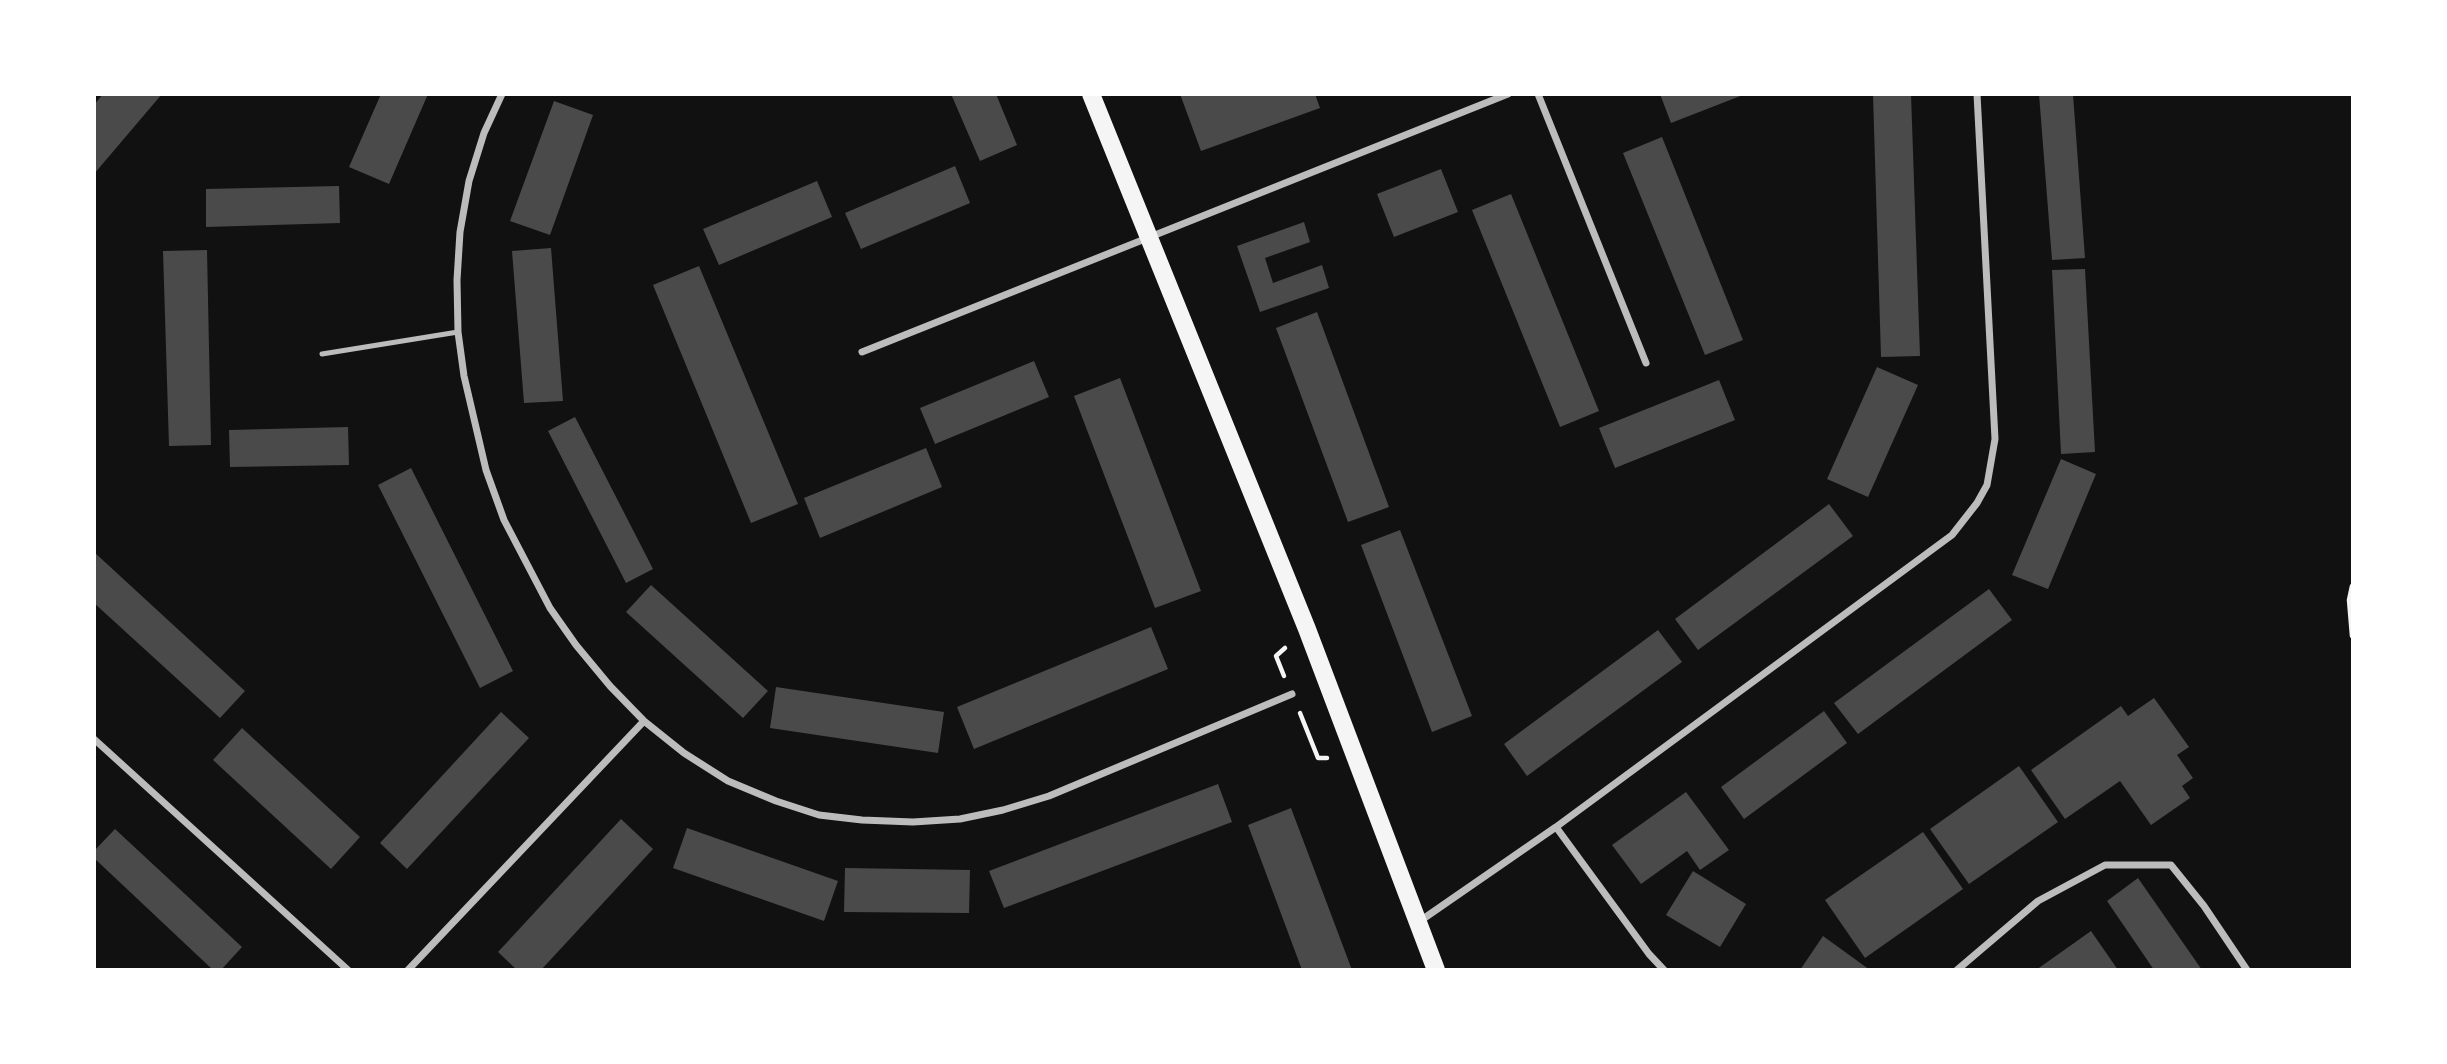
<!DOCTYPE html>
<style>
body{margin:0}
#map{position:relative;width:2447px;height:1064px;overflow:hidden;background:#111;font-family:"Noto Serif",serif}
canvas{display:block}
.frame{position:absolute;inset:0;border:96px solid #fff;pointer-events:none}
</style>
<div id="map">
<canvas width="2447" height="1064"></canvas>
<div class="frame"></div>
</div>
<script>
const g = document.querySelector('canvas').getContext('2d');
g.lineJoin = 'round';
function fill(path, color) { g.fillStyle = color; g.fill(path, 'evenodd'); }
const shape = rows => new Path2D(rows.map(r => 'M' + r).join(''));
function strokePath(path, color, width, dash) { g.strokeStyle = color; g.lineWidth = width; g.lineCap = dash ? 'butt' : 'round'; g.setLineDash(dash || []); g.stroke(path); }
const building = shape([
 [103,94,162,94,94,174,94,105],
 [381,94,428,94,389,184,349,167],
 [951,94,996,94,1017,145,980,161],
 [1180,94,1315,94,1320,108,1201,151],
 [1660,94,1743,94,1743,95,1671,123],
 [1893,94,1911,94,1920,356,1881,357,1873,95],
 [2039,94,2073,94,2085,258,2052,260],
 [554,101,593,115,550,235,510,221],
 [1662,137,1743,340,1705,355,1623,153],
 [955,166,970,203,861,249,845,213],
 [1441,169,1458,212,1394,237,1377,194],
 [817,181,832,217,719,265,703,229],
 [339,186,340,223,206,227,206,189],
 [1511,194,1599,411,1560,427,1472,210],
 [1304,222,1310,242,1265,258,1273,283,1322,265,1329,288,1260,312,1237,246],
 [551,248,563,401,524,403,512,251],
 [207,250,211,445,169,446,163,251],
 [699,266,798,504,751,523,653,285],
 [2085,269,2095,452,2061,454,2052,270],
 [1317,312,1389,507,1348,522,1276,328],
 [1034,361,1049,397,935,444,920,408],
 [1877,367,1918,385,1868,497,1827,479],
 [1120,378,1201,591,1155,608,1074,396],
 [1719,380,1735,420,1615,468,1599,428],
 [575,417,653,569,626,583,548,431],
 [348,427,349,465,230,467,229,430],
 [926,448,942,487,820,538,804,498],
 [2061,459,2096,474,2048,589,2012,575],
 [411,468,513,671,480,688,378,485],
 [1829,504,1853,536,1698,650,1675,619],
 [1400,530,1472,716,1432,732,1361,545],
 [94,552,245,691,220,718,94,603],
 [651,585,768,691,743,718,626,612],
 [1989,589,2012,620,1858,734,1834,703],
 [1151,627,1168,669,974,749,957,707],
 [1658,630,1682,662,1527,776,1504,744],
 [776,687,944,712,938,753,770,728],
 [2154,698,2189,747,2177,755,2193,778,2182,786,2190,798,2151,825,2120,781,2065,819,2031,770,2121,706,2128,716],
 [1824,711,1847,743,1744,819,1721,787],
 [501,712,529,738,407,869,380,843],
 [242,728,360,837,331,869,213,760],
 [2019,766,2058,822,1969,884,1930,829],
 [1218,784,1232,822,1004,908,989,871],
 [1686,792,1729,850,1700,870,1687,851,1641,884,1612,845],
 [1291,808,1352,970,1302,970,1248,825],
 [621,819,653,849,541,970,517,970,498,952],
 [687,828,838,881,824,921,673,868],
 [115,829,242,947,221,970,213,970,94,858,94,851],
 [1923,832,1963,889,1865,958,1825,900],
 [845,868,970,870,969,913,844,912],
 [1693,871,1746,904,1720,947,1666,915],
 [2138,878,2202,970,2154,970,2107,901],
 [2091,931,2118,970,2036,970],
 [1823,936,1870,970,1800,970]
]);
const path = shape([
 [2352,586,2349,600,2352,636],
 [1284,676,1276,656,1285,648],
 [1300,713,1318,758,1327,758]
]);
const service = shape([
 [322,354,458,332]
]);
const minor = shape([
 [502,94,484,133,469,181,460,232,457,280,458,332,464,376,486,470,504,520,550,608,576,645,610,686,644,721,684,753,728,781,776,801,819,815,862,820,913,822,960,819,1003,810,1049,796,1292,694],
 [1538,94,1646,363],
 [862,352,1508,94],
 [94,739,348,970],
 [1556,827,1649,954,1664,970],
 [1420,921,1556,827,1933,549,1952,535,1977,503,1987,485,1995,439,1977,94],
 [408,970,644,721],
 [1957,970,2038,901,2105,865,2171,865,2204,906,2247,970]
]);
const primary = shape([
 [1091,94,1307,629,1436,970]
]);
fill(building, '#4a4a4a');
strokePath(path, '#f5f5f5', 4.5);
strokePath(service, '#bcbcbc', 5);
strokePath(minor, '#bcbcbc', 7);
strokePath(primary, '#f5f5f5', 18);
</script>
